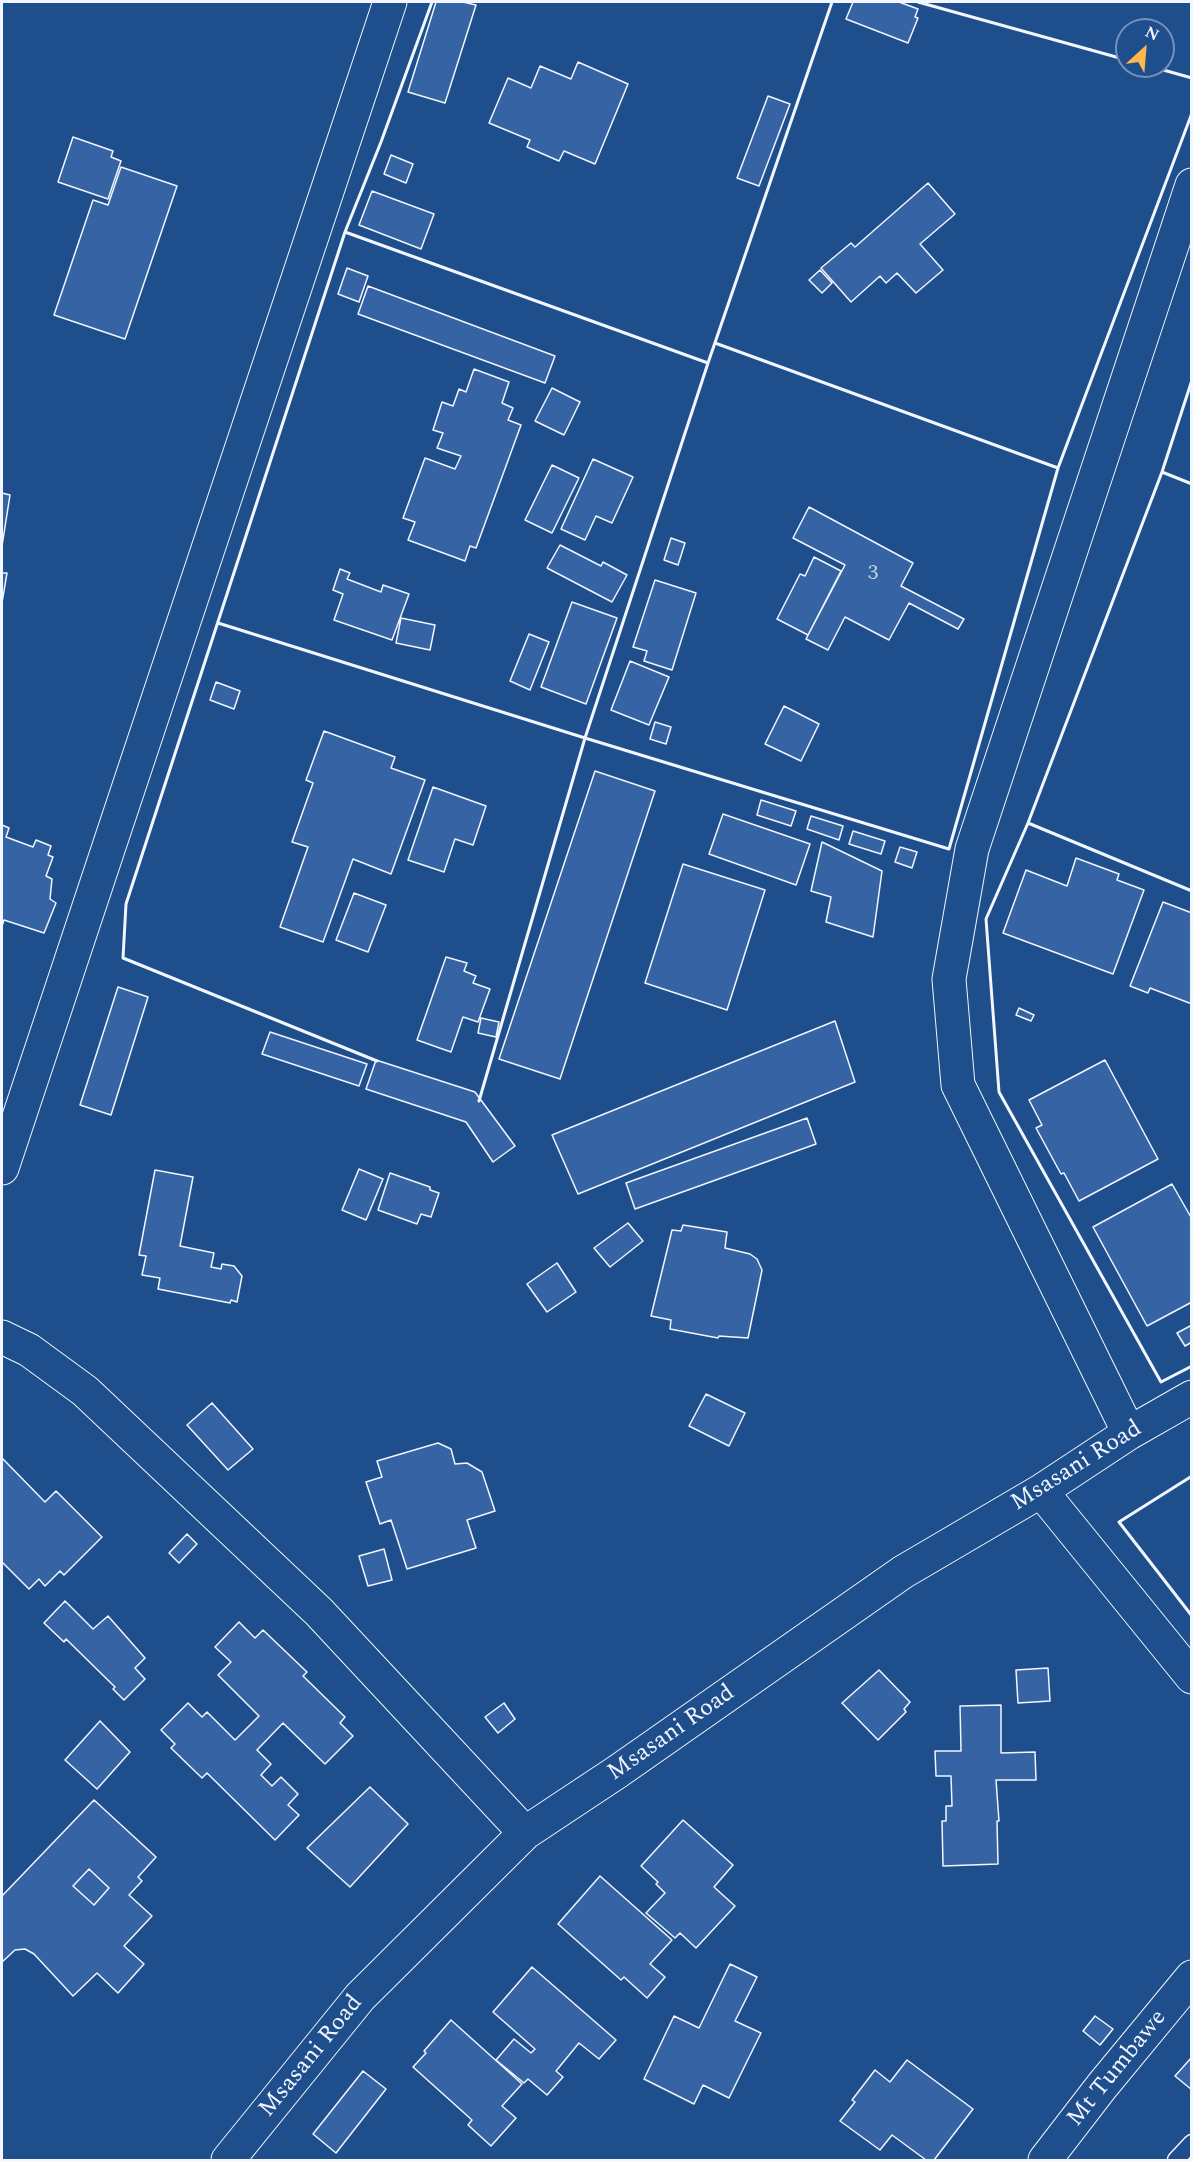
<!DOCTYPE html>
<style>
body{margin:0}
#map{position:relative;width:1193px;height:2162px;overflow:hidden;background:#1f4e8c;font-family:Spectral,serif}
canvas{display:block}
.frame{position:absolute;inset:0;border:3px solid #f2f6ff;pointer-events:none}
.north{position:absolute;left:1115px;top:18px;width:60px;height:60px;box-sizing:border-box;background:#1f4e8c;border:2px solid #7391ba;border-radius:50%;rotate:26deg;font-size:16px;font-weight:700;line-height:24px;text-align:center;color:#f2f6ff}
.north::after{content:'';display:block;margin:auto;width:21px;height:27px;background:#ffb74d;clip-path:polygon(50% 0,100% 100%,50% 72%,0 100%)}
</style>
<div id="map">
<canvas width="1193" height="2162"></canvas>
<div class="frame"></div>
<div class="north">N</div>
</div>
<script>
const g = document.querySelector('canvas').getContext('2d');
g.lineJoin = 'round';
function fill(path, color) { g.fillStyle = color; g.fill(path, 'evenodd'); }
const shape = rows => new Path2D(rows.map(r => 'M' + r).join(''));
function strokePath(path, color, width, dash) { g.strokeStyle = color; g.lineWidth = width; g.lineCap = dash ? 'butt' : 'round'; g.setLineDash(dash || []); g.stroke(path); }
function write(font, color, halo, rows, align = 'center') {
  g.font = font + ' Spectral,serif'; g.lineWidth = 4.5; g.setLineDash([]); g.textBaseline = 'middle'; g.strokeStyle = halo; g.fillStyle = color; for (const [text, x, y, turn = 0] of rows) {
    g.save(); g.translate(x, y); g.rotate((+turn || 0) * Math.PI / 180); g.textAlign = isNaN(turn) ? turn : align; if (halo) g.strokeText(text, 0, 0); g.fillText(text, 0, 0); g.restore();
  }
}
const building = shape([
 [436,2,463,2,476,5,445,103,408,92,436,2],
 [853,2,899,2,918,9,915,17,918,18,908,43,846,19,853,2],
 [578,62,628,84,595,164,564,151,559,161,527,147,530,140,489,123,508,78,531,88,540,66,571,79,578,62],
 [768,96,790,104,759,186,737,178,768,96],
 [73,137,113,151,111,157,121,161,108,199,58,182,73,137],
 [391,155,413,164,406,183,384,174,391,155],
 [121,167,177,186,125,339,54,315,93,200,108,205,121,167],
 [928,183,955,214,920,244,943,270,916,293,897,273,886,283,880,276,851,302,821,268,851,243,855,247,928,183],
 [372,191,434,214,421,249,359,225,372,191],
 [347,268,368,276,359,302,338,294,347,268],
 [820,270,832,283,822,293,809,280,820,270],
 [368,286,555,356,545,383,358,314,368,286],
 [474,369,509,382,502,403,513,408,508,420,521,425,476,548,470,546,465,561,408,540,415,522,403,518,425,458,455,469,461,456,437,448,443,433,433,430,442,402,453,406,459,389,466,392,474,369],
 [552,388,580,402,564,435,535,421,552,388],
 [593,459,633,477,612,523,596,516,585,540,561,529,593,459],
 [552,465,579,478,552,533,525,520,552,465],
 [2,493,10,495,2,546,2,493],
 [809,507,913,563,901,586,964,619,958,629,909,603,889,640,845,617,828,650,806,639,845,565,793,538,809,507],
 [671,538,685,543,678,565,664,560,671,538],
 [560,545,601,566,603,562,627,575,612,602,547,568,560,545],
 [814,557,841,571,808,635,777,619,800,574,805,576,814,557],
 [340,569,350,573,347,579,381,592,383,585,409,594,392,640,334,620,343,594,333,590,340,569],
 [2,573,7,573,2,603,2,573],
 [655,580,696,593,672,670,644,661,647,651,633,647,655,580],
 [572,602,617,618,586,704,541,687,572,602],
 [401,618,435,625,430,650,396,643,401,618],
 [529,634,549,642,530,690,510,681,529,634],
 [630,661,669,677,649,725,611,710,630,661],
 [216,682,240,691,234,709,210,700,216,682],
 [784,706,819,724,801,761,765,744,784,706],
 [655,722,671,727,666,744,650,739,655,722],
 [324,731,395,757,391,768,425,780,391,874,353,859,323,942,280,927,308,847,292,842,313,783,306,780,324,731],
 [595,771,655,791,560,1079,499,1059,595,771],
 [433,787,486,806,473,845,455,839,444,872,408,860,433,787],
 [761,800,796,811,791,826,757,815,761,800],
 [723,814,810,844,796,885,709,854,723,814],
 [811,816,843,826,839,840,807,829,811,816],
 [2,825,9,828,6,837,33,847,36,840,51,846,48,855,53,857,46,876,52,879,50,899,56,903,44,933,4,920,2,926,2,825],
 [853,831,885,841,881,854,849,844,853,831],
 [822,842,882,871,873,937,826,922,831,897,811,891,822,842],
 [900,847,917,852,912,868,895,862,900,847],
 [1076,858,1119,874,1117,880,1144,890,1113,974,1003,933,1026,870,1067,886,1076,858],
 [683,864,765,890,727,1010,645,983,683,864],
 [354,893,386,905,368,952,336,940,354,893],
 [1163,902,1192,913,1192,1004,1150,988,1148,993,1130,986,1163,902],
 [446,957,467,963,464,971,476,976,473,983,490,989,478,1022,463,1017,451,1052,417,1040,446,957],
 [118,987,148,997,111,1115,80,1105,118,987],
 [1019,1008,1034,1015,1031,1021,1016,1015,1019,1008],
 [481,1018,499,1022,496,1037,478,1033,481,1018],
 [835,1021,855,1082,578,1194,552,1135,835,1021],
 [270,1032,367,1064,359,1086,262,1054,270,1032],
 [376,1060,475,1092,515,1146,493,1162,466,1122,366,1089,376,1060],
 [1105,1060,1158,1159,1079,1201,1064,1173,1061,1174,1036,1128,1042,1125,1029,1100,1105,1060],
 [807,1118,816,1144,635,1209,626,1183,807,1118],
 [359,1169,383,1179,366,1220,342,1210,359,1169],
 [155,1170,193,1177,180,1246,214,1253,211,1267,221,1269,222,1264,234,1266,242,1276,237,1302,231,1300,230,1303,158,1289,160,1278,142,1275,146,1256,139,1255,155,1170],
 [390,1173,430,1187,430,1190,439,1193,431,1217,421,1214,417,1224,378,1210,390,1173],
 [1172,1184,1192,1219,1192,1302,1147,1326,1093,1227,1172,1184],
 [628,1223,643,1241,610,1267,594,1248,628,1223],
 [683,1225,727,1232,725,1248,750,1254,757,1259,762,1270,748,1338,719,1336,718,1338,670,1329,671,1320,651,1316,672,1230,681,1231,683,1225],
 [557,1263,576,1292,547,1312,527,1284,557,1263],
 [1192,1325,1192,1342,1185,1346,1177,1333,1192,1325],
 [706,1394,745,1413,729,1446,689,1426,706,1394],
 [212,1403,253,1449,228,1470,187,1425,212,1403],
 [438,1443,451,1449,455,1464,467,1463,482,1472,495,1511,467,1520,476,1548,407,1569,391,1520,380,1524,366,1482,382,1477,377,1461,438,1443],
 [2,1458,45,1502,56,1491,102,1537,64,1575,60,1571,45,1586,39,1579,29,1589,2,1562,2,1458],
 [187,1534,197,1544,179,1563,169,1553,187,1534],
 [384,1549,392,1580,368,1586,359,1556,384,1549],
 [65,1601,93,1629,108,1616,145,1658,135,1668,145,1679,124,1700,113,1689,115,1687,66,1639,64,1642,44,1623,65,1601],
 [239,1622,255,1638,263,1630,307,1672,303,1676,345,1717,340,1723,353,1736,325,1764,283,1723,257,1750,271,1764,261,1775,272,1786,281,1777,298,1794,288,1805,299,1815,275,1840,207,1773,202,1778,171,1748,175,1744,161,1730,188,1703,202,1717,207,1712,235,1740,259,1716,218,1675,231,1662,215,1647,239,1622],
 [1048,1668,1050,1701,1018,1703,1016,1670,1048,1668],
 [879,1670,910,1702,904,1709,906,1712,878,1740,842,1703,879,1670],
 [504,1703,515,1719,498,1733,485,1717,504,1703],
 [1001,1705,1001,1753,1035,1752,1036,1780,996,1780,999,1821,997,1821,998,1864,943,1866,942,1821,946,1821,946,1806,952,1806,951,1776,936,1776,935,1751,961,1751,960,1706,1001,1705],
 [100,1721,130,1752,97,1789,65,1760,100,1721],
 [370,1787,408,1824,350,1887,307,1848,370,1787],
 [94,1800,156,1857,138,1877,142,1881,129,1895,152,1916,124,1946,144,1964,118,1993,97,1973,73,1996,34,1954,25,1949,15,1950,2,1962,2,1896,94,1800],
 [89,1869,109,1888,94,1905,73,1886,89,1869],
 [683,1820,733,1865,714,1887,735,1906,696,1948,680,1933,675,1938,646,1913,665,1893,656,1884,658,1882,641,1866,683,1820],
 [89,1869,109,1888,94,1905,73,1886,89,1869],
 [600,1876,672,1940,650,1964,665,1977,647,1998,624,1977,621,1980,558,1924,600,1876],
 [730,1964,757,1977,735,2021,761,2033,729,2098,703,2085,694,2104,644,2079,674,2016,699,2028,730,1964],
 [532,1967,616,2040,599,2059,579,2043,556,2071,563,2077,547,2095,528,2079,524,2083,496,2060,514,2039,531,2053,535,2049,493,2012,532,1967],
 [1095,2016,1113,2029,1100,2045,1083,2031,1095,2016],
 [451,2020,522,2084,502,2106,516,2118,491,2146,468,2125,472,2120,413,2067,426,2053,424,2051,451,2020],
 [1192,2057,1192,2090,1175,2076,1192,2057],
 [907,2060,973,2109,934,2160,926,2160,892,2135,880,2150,840,2121,855,2102,852,2100,875,2070,890,2082,907,2060],
 [363,2071,386,2089,336,2153,313,2134,363,2071]
]);
const lane = shape([
 [1176,2160,1192,2143]
]);
const street = shape([
 [2,1168,390,2],
 [2,1337,29,1350,85,1391,319,1612,525,1833],
 [1129,1433,958,1085,949,979,972,849,1192,185],
 [1041,1491,1192,1677],
 [228,2160,360,1997,525,1833,617,1772,903,1572,1041,1491,1129,1433,1192,1397],
 [1045,2160,1102,2086,1192,1977]
]);
const wall = shape([
 [432,2,381,142,345,232,708,363,832,2],
 [918,2,1127,60],
 [1149,66,1192,78],
 [345,232,126,904,123,958,377,1061],
 [715,343,1058,468,1192,113],
 [1192,380,1162,472,1192,484],
 [218,623,585,738,949,849,1058,468],
 [1028,823,1162,472],
 [1192,891,1028,823,986,919,999,1092,1161,1382,1192,1366],
 [479,1101,585,738,708,363],
 [1192,1476,1119,1522,1192,1616]
]);
const numberNames = [
 ["3",873,575]
];
const streetNames = [
 ["Msasani Road",1077,1467,-32],
 ["Msasani Road",672,1734,-35],
 ["Msasani Road",312,2057,-51],
 ["Mt Tumbawe",1118,2069,-51]
];
fill(building, '#3563a3');
strokePath(building, '#f2f6ff', 1.5);
strokePath(lane, '#f2f6ff', 19);
strokePath(street, '#f2f6ff', 35);
strokePath(lane, '#1f4e8c', 16);
strokePath(street, '#1f4e8c', 33);
strokePath(wall, '#f2f6ff', 3);
write('21px', '#c3d1e8', null, numberNames);
write('24px', '#f2f6ff', '#1f4e8c', streetNames);
</script>
